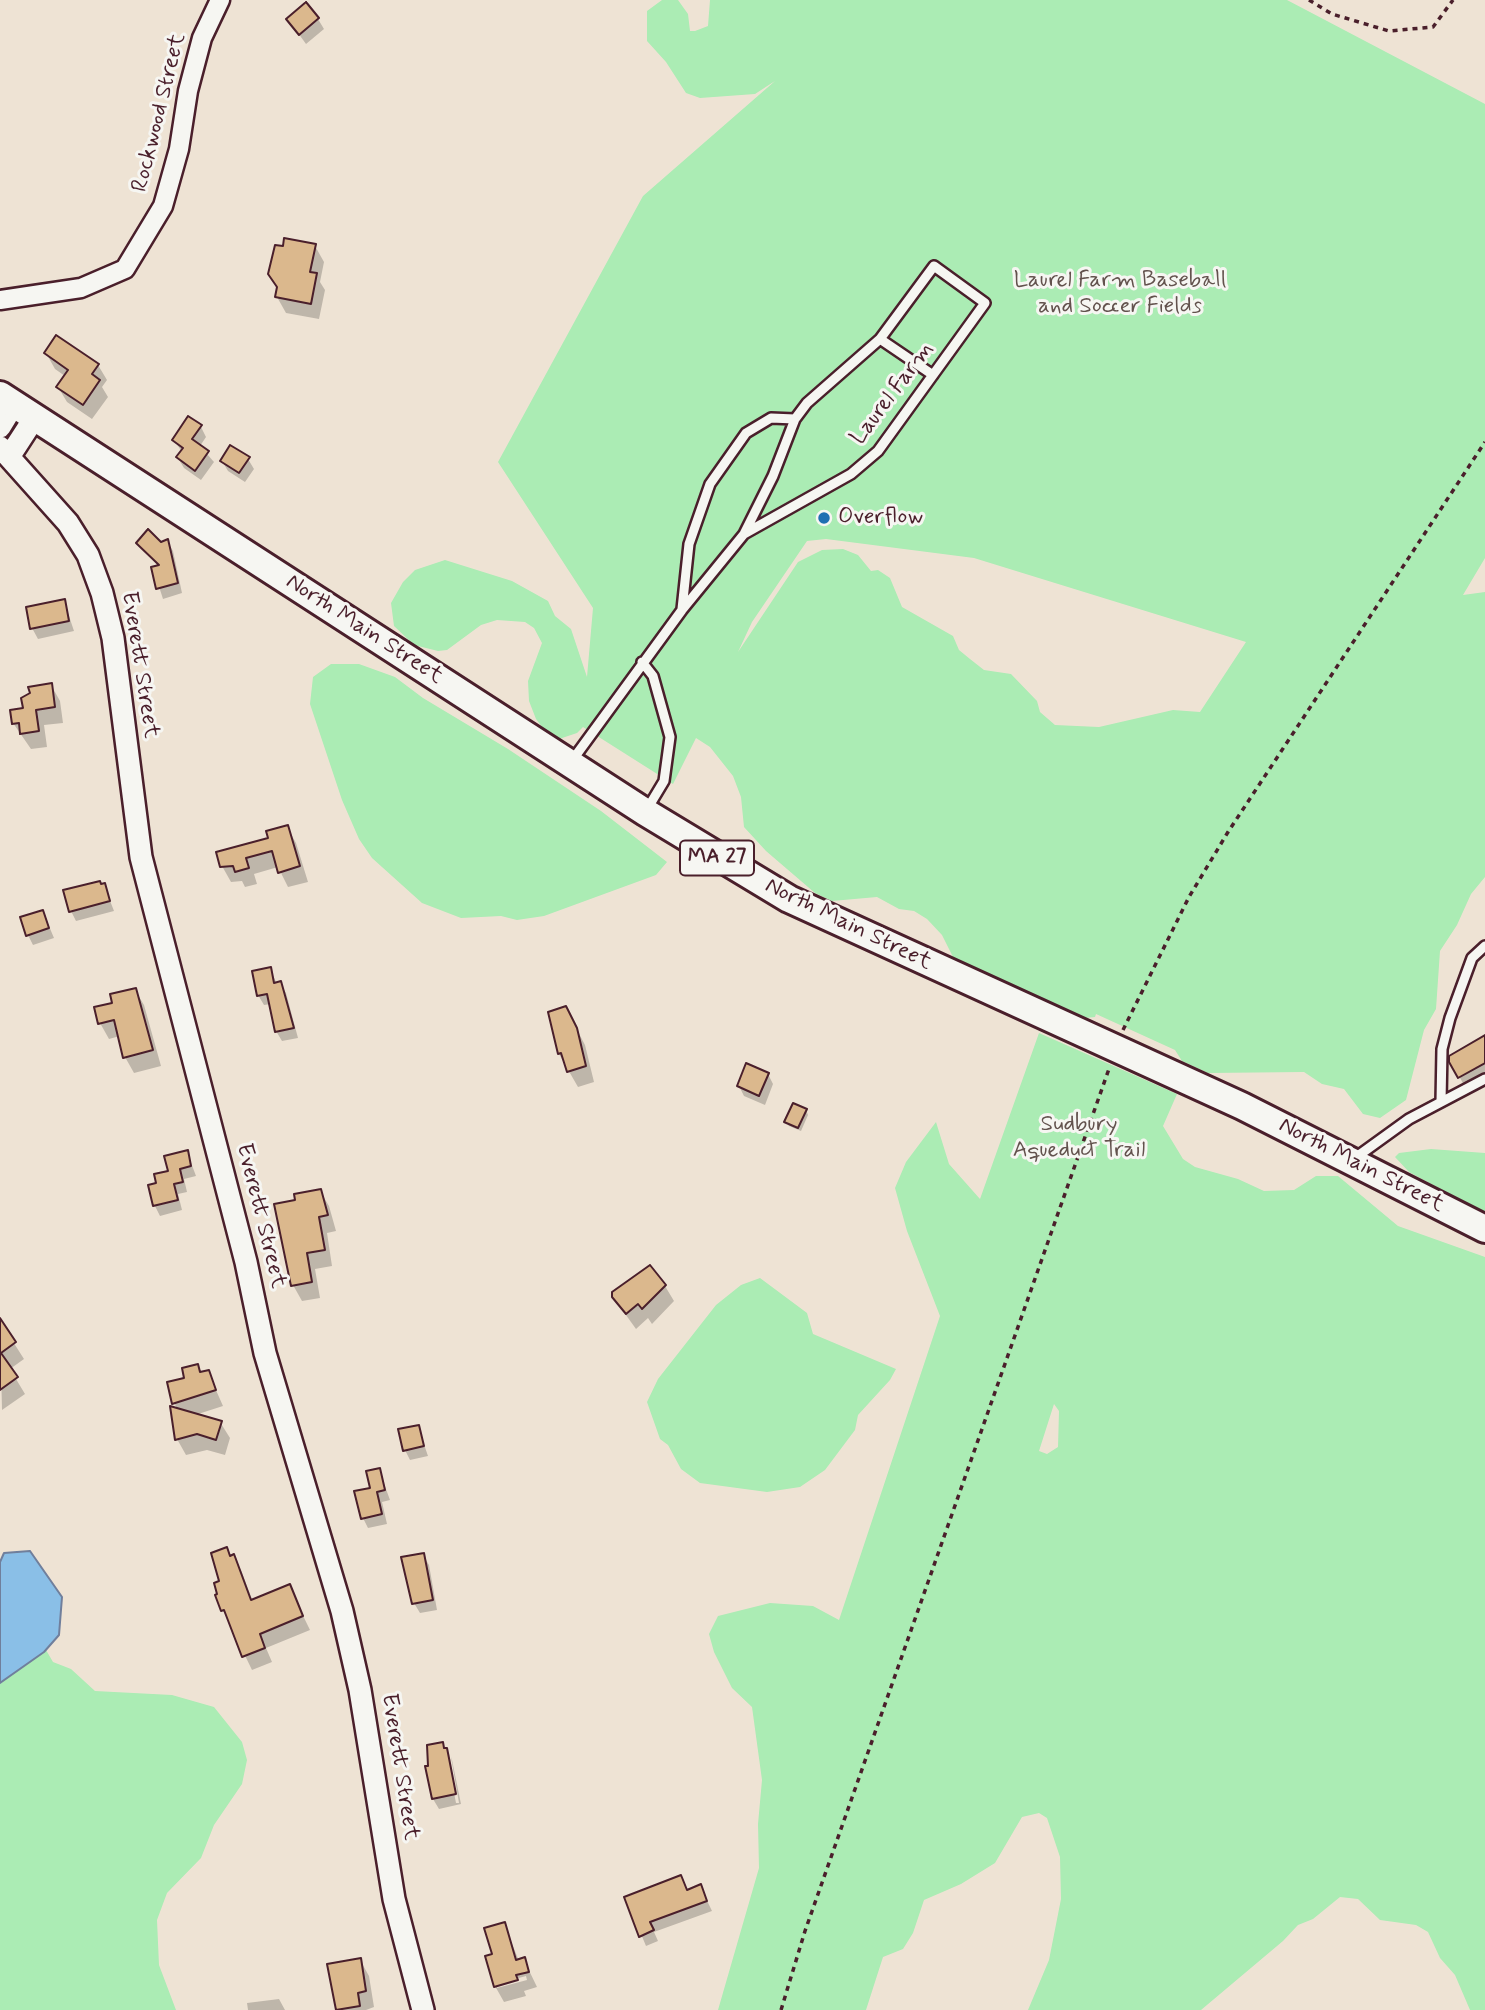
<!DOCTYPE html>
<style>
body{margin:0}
canvas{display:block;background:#eee3d4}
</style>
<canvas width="1485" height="2010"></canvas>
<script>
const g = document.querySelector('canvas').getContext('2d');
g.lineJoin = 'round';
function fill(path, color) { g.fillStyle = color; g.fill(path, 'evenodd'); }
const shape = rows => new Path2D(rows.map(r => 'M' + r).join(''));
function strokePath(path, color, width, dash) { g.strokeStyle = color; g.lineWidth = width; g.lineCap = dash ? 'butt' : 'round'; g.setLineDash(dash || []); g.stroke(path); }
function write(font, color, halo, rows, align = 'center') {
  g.font = font + ' Mynerve,sans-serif'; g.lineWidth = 6; g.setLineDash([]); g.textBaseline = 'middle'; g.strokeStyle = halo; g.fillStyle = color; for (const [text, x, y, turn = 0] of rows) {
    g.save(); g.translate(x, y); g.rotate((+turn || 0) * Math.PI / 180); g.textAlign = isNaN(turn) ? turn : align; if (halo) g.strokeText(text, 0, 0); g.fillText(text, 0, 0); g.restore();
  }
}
const green = shape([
 [662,0,678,0,688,14,690,31,695,31,708,26,710,0,1287,0,1485,104,1485,558,1463,595,1485,592,1485,877,1471,894,1457,925,1440,951,1436,1009,1424,1030,1406,1100,1380,1118,1363,1114,1344,1089,1322,1084,1304,1072,1208,1073,1182,1061,1175,1050,1096,1014,1095,1017,1085,1018,956,963,942,935,927,919,914,911,899,909,877,897,832,901,815,893,766,851,744,827,741,797,733,776,710,747,696,738,673,784,583,727,577,733,559,739,549,736,536,719,529,701,528,681,542,643,534,628,525,622,497,620,481,625,447,650,438,651,414,645,394,626,391,603,403,582,415,570,445,560,512,581,548,601,555,616,571,629,587,677,593,608,498,462,643,196,775,81,755,94,700,98,686,93,666,62,647,41,647,11],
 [826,539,974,558,1246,642,1200,712,1173,710,1099,727,1055,725,1040,712,1037,701,1011,674,984,670,970,659,959,650,953,636,902,607,890,578,878,570,871,571,858,555,843,549,822,550,798,562,738,652,752,622,807,541],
 [331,664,359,664,395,677,423,698,508,749,601,811,667,862,656,875,544,916,517,920,501,916,461,918,422,903,372,858,359,839,342,800,310,704,313,677],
 [1039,1033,1177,1094,1163,1126,1183,1159,1195,1167,1238,1179,1264,1191,1294,1190,1316,1176,1338,1176,1398,1226,1485,1257,1485,2010,1470,2010,1455,1975,1440,1958,1428,1932,1416,1925,1380,1920,1358,1899,1340,1897,1313,1919,1298,1925,1283,1941,1201,2010,1028,2010,1049,1960,1061,1899,1060,1857,1047,1818,1039,1813,1022,1817,995,1863,961,1884,924,1900,913,1933,903,1949,883,1957,866,2010,718,2010,759,1868,758,1824,762,1780,752,1707,732,1688,714,1652,709,1634,718,1616,770,1603,813,1606,839,1620,940,1316,907,1231,895,1188,906,1162,936,1122,949,1164,980,1199],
 [1054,1404,1059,1411,1058,1447,1047,1454,1039,1451],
 [1431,1149,1485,1153,1485,1213,1409,1172,1395,1157,1399,1153],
 [760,1278,807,1313,813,1334,896,1369,890,1380,858,1415,855,1430,825,1470,800,1487,767,1492,700,1483,681,1469,668,1445,660,1439,647,1402,658,1379,716,1305,741,1285],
 [46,1650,53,1662,71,1669,95,1691,172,1695,214,1707,242,1742,247,1760,242,1784,214,1825,201,1858,167,1893,157,1920,159,1965,176,2010,0,2010,0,1683]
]);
const water = shape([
 [30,1551,62,1597,59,1635,44,1652,0,1683,0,1562,4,1553,30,1551]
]);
const shadow = shape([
 [288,19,318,19,324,29,306,44],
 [315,246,324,262,320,282,325,290,319,319,286,313,277,297,278,289],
 [46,353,98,365,107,380,102,387,108,397,92,419,67,402,58,387,65,376,55,369],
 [201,427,206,437,200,446,214,462,201,480,184,468,178,458,182,452,174,440],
 [248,459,254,469,245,482,228,471,222,461],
 [167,541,173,551,182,593,163,599,153,568,159,567,138,543,161,544],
 [64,601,74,631,38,639,32,628],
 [51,685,60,701,63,723,44,725,47,747,31,749,13,723],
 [287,827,296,843,308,882,288,887,278,867,254,874,257,884,245,887,242,881,231,882,222,866],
 [104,885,114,911,76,921,71,911],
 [43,912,54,938,33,945,28,935],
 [270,969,277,984,280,983,286,993,298,1038,282,1041,276,1031,271,1004,264,1005,258,995],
 [135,990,144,1005,161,1066,134,1073,125,1057,120,1036,109,1039,100,1023,114,1004],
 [574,1024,585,1045,594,1082,578,1087,559,1054],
 [1485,1045,1485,1076,1465,1087,1451,1061],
 [768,1074,773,1084,765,1105,744,1096,739,1086],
 [806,1110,808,1115,801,1131,789,1126,786,1122],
 [187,1152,196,1176,184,1179,187,1192,178,1194,182,1210,160,1216,155,1206,158,1185],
 [320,1191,329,1206,336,1231,327,1233,332,1266,315,1269,320,1298,302,1301,293,1285,297,1202],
 [665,1286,674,1301,652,1324,648,1318,636,1329,613,1297],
 [3,1326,24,1359,10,1369,25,1394,2,1410,0,1328],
 [197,1366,202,1373,208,1372,223,1406,195,1415,220,1422,230,1438,225,1455,207,1450,186,1455,177,1439,178,1410,174,1403],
 [418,1427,428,1456,410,1460,405,1450],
 [379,1470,390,1500,382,1502,387,1524,368,1528,363,1518],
 [226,1550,241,1570,253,1602,289,1587,310,1630,266,1648,272,1662,252,1670,223,1610,221,1582],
 [423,1555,429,1565,437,1610,420,1613,414,1603],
 [442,1744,450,1756,446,1752,456,1803,459,1803,451,1757,452,1760,461,1804,439,1809,433,1799],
 [681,1877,688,1891,700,1886,712,1911,654,1932,658,1941,646,1946,626,1898],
 [504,1924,519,1961,524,1960,537,1987,524,1991,526,1996,504,2002,495,1986,494,1955],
 [526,1976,527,1980,497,1988,497,1984],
 [360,1960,369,1976,374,2007,366,2010,338,2010,330,1966],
 [279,1999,285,2010,248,2010,247,2003]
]);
const building = shape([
 [306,2,319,18,299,35,286,19,306,2],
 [284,238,316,244,310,272,317,273,311,304,275,297,277,287,268,274,275,245,283,246,284,238],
 [56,335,99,364,92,374,100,380,83,405,56,387,68,370,44,353,56,335],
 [188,416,202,425,192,439,209,451,195,471,176,457,183,448,172,440,188,416],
 [230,445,250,457,239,473,220,461,230,445],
 [148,529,161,542,168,539,178,583,156,589,151,567,159,565,136,543,148,529],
 [65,599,69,621,30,629,26,607,65,599],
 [52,683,55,707,36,710,39,731,20,734,19,723,12,724,10,710,23,708,21,698,30,693,28,687,52,683],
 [288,825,300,866,278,873,272,851,246,858,249,868,235,872,233,866,220,867,216,852,268,838,266,831,288,825],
 [100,881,101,884,105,883,110,901,69,912,63,890,100,881],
 [43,910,49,928,26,936,20,917,43,910],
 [271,967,274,983,281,981,294,1028,275,1032,267,994,257,996,252,971,271,967],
 [136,988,153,1050,123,1058,114,1020,98,1024,94,1007,112,1003,110,994,136,988],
 [566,1006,577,1028,586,1066,567,1072,561,1053,558,1054,548,1012,566,1006],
 [1485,1035,1485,1063,1458,1078,1449,1062,1449,1056,1485,1035],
 [746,1063,769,1073,759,1096,737,1086,746,1063],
 [793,1103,807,1109,798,1128,784,1122,793,1103],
 [188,1150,191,1166,180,1169,183,1182,174,1184,178,1200,153,1206,148,1185,156,1183,154,1174,168,1171,164,1156,188,1150],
 [321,1189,328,1215,319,1217,325,1250,307,1253,312,1282,291,1286,274,1204,295,1200,294,1194,321,1189],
 [650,1265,666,1285,642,1309,638,1304,626,1314,612,1297,612,1292,650,1265],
 [0,1318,16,1342,1,1353,18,1377,0,1390,0,1318],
 [198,1364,200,1372,209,1370,216,1390,172,1404,167,1382,184,1378,182,1368,198,1364],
 [170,1406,222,1421,216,1440,197,1434,175,1440,170,1406],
 [419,1425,424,1446,403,1451,398,1429,419,1425],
 [380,1468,385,1490,377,1492,382,1514,361,1519,354,1491,370,1488,366,1471,380,1468],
 [227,1547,230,1556,234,1554,251,1600,290,1584,303,1616,260,1634,265,1648,242,1657,224,1610,221,1611,215,1595,217,1594,214,1583,219,1581,211,1553,227,1547],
 [424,1553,433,1600,412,1604,401,1557,424,1553],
 [443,1742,444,1748,447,1748,456,1794,432,1799,425,1766,428,1766,427,1745,443,1742],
 [681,1875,687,1890,701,1884,707,1901,650,1922,654,1930,639,1937,624,1897,681,1875],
 [505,1922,516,1960,525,1957,529,1972,516,1975,518,1980,494,1987,485,1956,492,1954,484,1928,505,1922],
 [361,1958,366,1991,358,1993,360,2006,336,2010,327,1964,361,1958]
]);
const path = shape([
 [1309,0,1332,14,1389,31,1433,27,1453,0],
 [1123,1030,1189,897,1228,832,1485,442],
 [781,2010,805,1931,1110,1066]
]);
const service = shape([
 [880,339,933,375],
 [682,609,689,544,710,484,746,433,771,418,795,419],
 [642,662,653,676,670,737,664,781,646,811],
 [571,762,682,610,744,534,773,476,795,419,807,403,880,339,934,266,985,303,878,451,851,474,744,534],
 [1441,1102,1442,1049,1450,1018,1472,958,1485,946],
 [1355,1158,1409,1119,1485,1079]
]);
const minor = shape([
 [0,300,81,288,125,269,163,206,179,149,188,91,202,38,220,0]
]);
const tertiary = shape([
 [0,427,14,404],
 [0,447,68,523,88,555,102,593,113,638,141,857,246,1262,265,1353,342,1611,360,1690,394,1899,423,2010],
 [9,457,35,417]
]);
const primary = shape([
 [0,395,645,812,789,899,1242,1106,1485,1229]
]);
const markers = [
 [824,518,7,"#1f6fb2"]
];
const shields = [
 [717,858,74]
];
const shieldNames = [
 ["MA 27",717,858]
];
const streetNames = [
 ["Rockwood Street",160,113,-76],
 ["Laurel Farm",893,394,-53],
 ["North Main Street",364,630,33],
 ["Everett Street",139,665,81],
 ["North Main Street",848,925,26],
 ["North Main Street",1361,1166,27],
 ["Everett Street",260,1216,76],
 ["Everett Street",399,1767,81]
];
const parkNames = [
 ["Laurel Farm Baseball",1120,281],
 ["and Soccer Fields",1120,307],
 ["Sudbury",1079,1125],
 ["Aqueduct Trail",1079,1151]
];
const poiNames = [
 ["Overflow",838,518]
];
fill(green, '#abecb4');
fill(water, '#8abfe7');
strokePath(water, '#707f9c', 2);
fill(shadow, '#0003');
fill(building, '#dbb88d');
strokePath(building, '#4a1f2b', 2);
strokePath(service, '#4a1f2b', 14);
strokePath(minor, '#4a1f2b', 23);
strokePath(tertiary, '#4a1f2b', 26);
strokePath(primary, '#4a1f2b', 32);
strokePath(path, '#4a1f2b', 3.5, [5, 5]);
strokePath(service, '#f6f6f2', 9);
strokePath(minor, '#f6f6f2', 18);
strokePath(tertiary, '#f6f6f2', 21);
strokePath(primary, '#f6f6f2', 26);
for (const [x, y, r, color] of markers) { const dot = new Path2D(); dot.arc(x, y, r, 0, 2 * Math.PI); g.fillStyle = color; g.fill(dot); strokePath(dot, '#f6f6f2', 2.5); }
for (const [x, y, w] of shields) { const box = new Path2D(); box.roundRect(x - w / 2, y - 17.5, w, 35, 5); g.fillStyle = '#f6f6f2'; g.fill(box); strokePath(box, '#4a1f2b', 2); }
write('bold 21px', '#4a1f2b', null, shieldNames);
write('23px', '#4a1f2b', '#f6f6f2', streetNames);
write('23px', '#62524d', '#f6f6f2', parkNames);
write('23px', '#4a1f2b', '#f6f6f2', poiNames, 'left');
</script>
